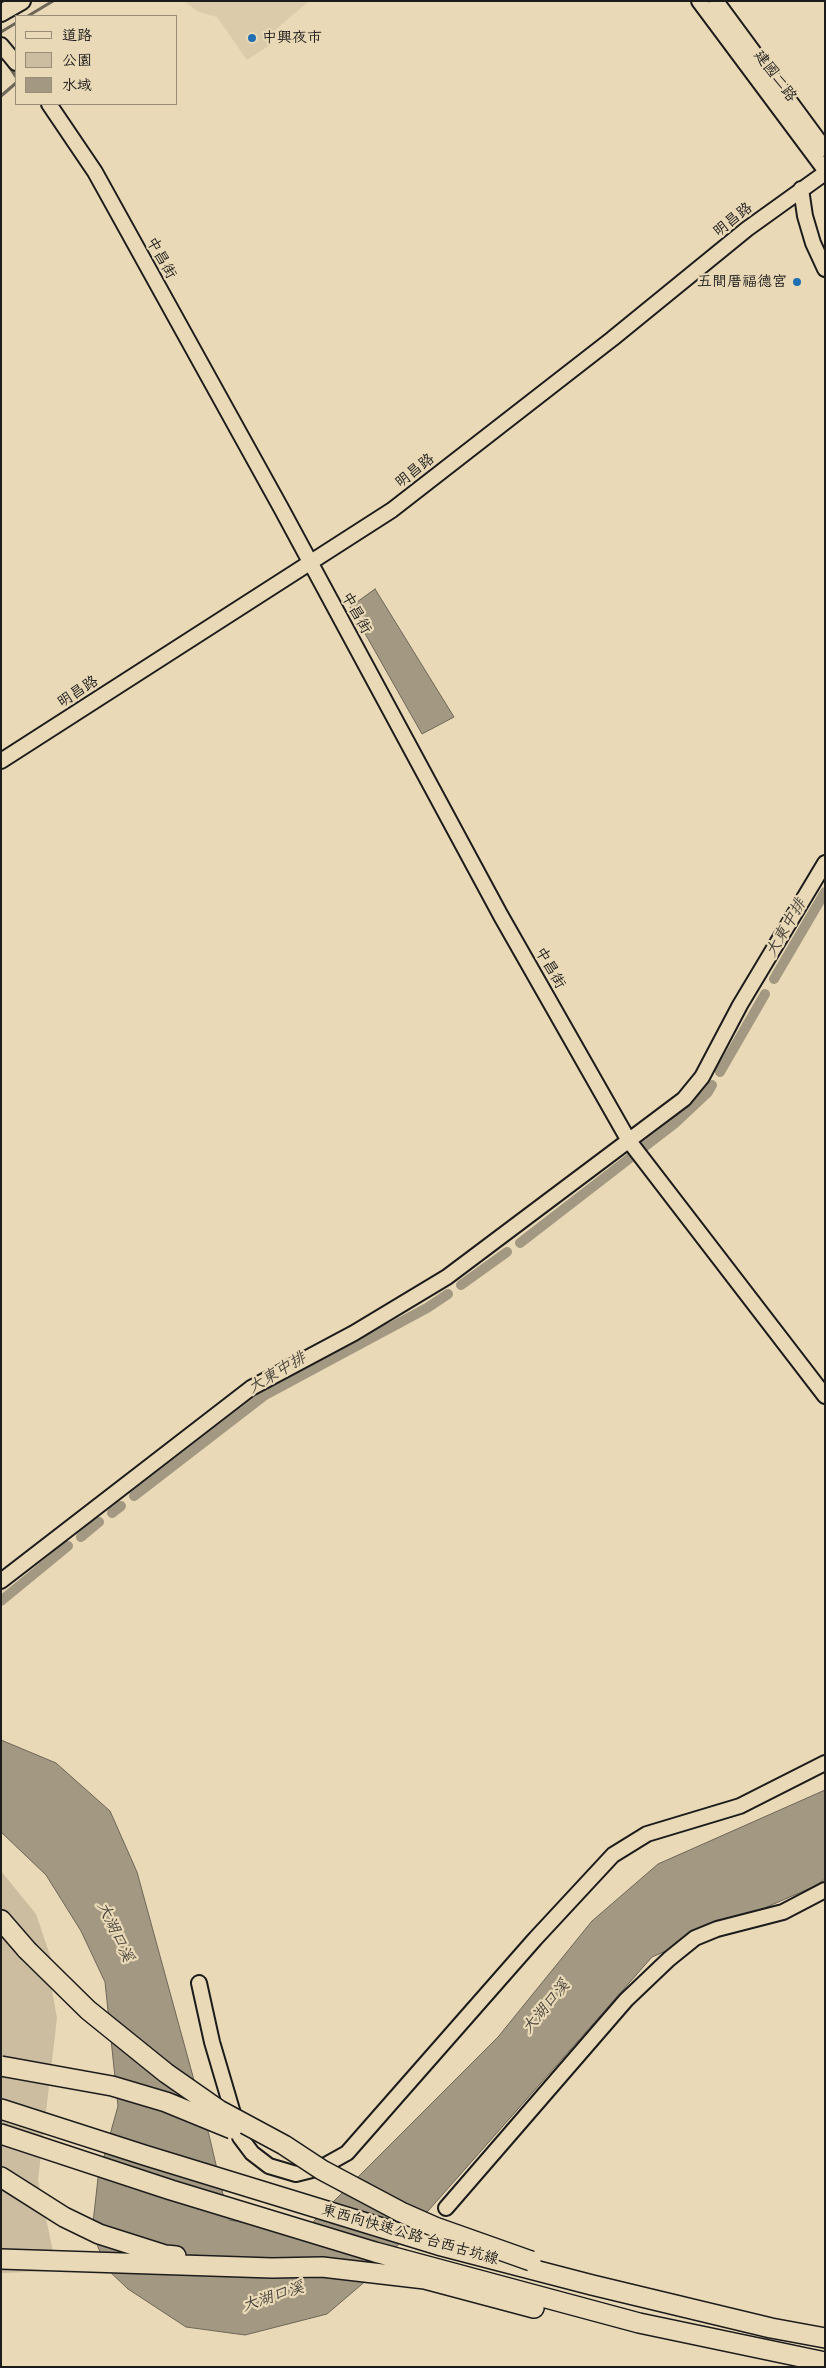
<!DOCTYPE html>
<meta charset="utf-8">
<style>
body{margin:0}
#map{position:relative;width:826px;height:2368px;overflow:hidden;background:#ead9b6;font-family:"Patrick Hand","LXGW WenKai TC",sans-serif}
canvas{display:block}
.frame{position:absolute;inset:0;border:2px solid #1c1c1c;pointer-events:none}
.legend{position:absolute;left:15px;top:15px;width:162px;height:90px;box-sizing:border-box;background:#ead9b6;border:1px solid #988d78;margin:0;padding:6px 9px;list-style:none;font-size:15px;color:#1c1c1c}
.legend li{display:flex;align-items:center;gap:10px;height:25px}
.legend b{width:25px;border:1px solid #988d78}
</style>
<div id="map">
<canvas width="826" height="2368"></canvas>
<div class="frame"></div>
<ul class="legend">
<li><b style="height:6px;background:#ead9b6"></b>道路</li>
<li><b style="height:14px;background:#ccbda0"></b>公園</li>
<li><b style="height:14px;background:#a39882"></b>水域</li>
</ul>
</div>
<script>
const g = document.querySelector('canvas').getContext('2d');
g.lineJoin = 'round';
function fill(path, color) { g.fillStyle = color; g.fill(path, 'evenodd'); }
const shape = rows => new Path2D(rows.map(r => 'M' + r).join(''));
function strokePath(path, color, width, dash) { g.strokeStyle = color; g.lineWidth = width; g.lineCap = dash ? 'butt' : 'round'; g.setLineDash(dash || []); g.stroke(path); }
function write(font, color, halo, rows, align = 'center') {
  g.font = font + ' "Patrick Hand","LXGW WenKai TC",sans-serif'; g.lineWidth = 4.5; g.setLineDash([]); g.textBaseline = 'middle'; g.strokeStyle = halo; g.fillStyle = color; for (const [text, x, y, turn = 0] of rows) {
    g.save(); g.translate(x, y); g.rotate((+turn || 0) * Math.PI / 180); g.textAlign = isNaN(turn) ? turn : align; if (halo) g.strokeText(text, 0, 0); g.fillText(text, 0, 0); g.restore();
  }
}
const built = shape([
 [309,1,274,31,270,45,247,60,217,17,199,12,185,2]
]);
const green = shape([
 [1,1871,36,1914,54,1967,1,1912],
 [1,1928,51,1985,57,2018,38,2180,57,2271,1,2273]
]);
const water = shape([
 [375,589,454,717,422,734,350,607,375,589],
 [1,1740,56,1763,110,1811,137,1872,209,2135,229,2220,303,2232,498,2037,592,1921,658,1864,825,1790,825,1879,815,1886,652,1957,368,2279,327,2314,245,2335,186,2327,128,2289,107,2269,92,2232,98,2178,118,2106,105,1982,81,1931,46,1875,1,1832,1,1740]
]);
const stream = shape([
 [28,16,53,1],
 [1,32,16,23],
 [2,56,16,77],
 [1,96,16,83]
]);
const canal = shape([
 [774,979,825,892],
 [720,1072,765,994],
 [644,1147,674,1124,708,1092,712,1085],
 [520,1243,630,1158],
 [461,1285,507,1252],
 [134,1496,265,1395,427,1308,448,1294],
 [112,1513,121,1506],
 [81,1537,99,1522],
 [1,1601,68,1546]
]);
const minor = shape([
 [699,1,825,170],
 [716,1,825,149],
 [1,45,16,63],
 [49,104,95,172,281,508,501,916,629,1141,825,1396],
 [801,189,805,216,813,243,825,269],
 [1,761,392,510,612,339,747,229,825,173],
 [1,1581,251,1388,354,1333,447,1277,684,1099,702,1077,740,1005,825,863],
 [199,1983,212,2042,240,2137,252,2153,269,2166,296,2174,320,2168,347,2153,535,1939,613,1855,647,1834,740,1806,825,1763],
 [446,2208,626,2000,669,1959,695,1938,717,1929,783,1912,825,1890]
]);
const major = shape([
 [1,13,22,1]
]);
const highway = shape([
 [1,1920,27,1950],
 [1,2109,144,2155,438,2245,592,2285,771,2328,825,2338],
 [1,2134,171,2190,375,2252,639,2323,825,2362],
 [1,2177,64,2217,99,2234,165,2255,176,2256],
 [1,2259,272,2268,322,2267,425,2279,534,2308]
]);
const highwayBridge = shape([
 [27,1950,88,2010,166,2073,219,2110,284,2145,322,2170,401,2212,435,2227,531,2261],
 [1,2066,112,2086,166,2102,232,2129]
]);
const markers = [
 [252,38,5,"#1f6fb2"],
 [797,282,5,"#1f6fb2"]
];
const poiNames = [
 ["中興夜市",262,38],
 ["五間厝福德宮",787,282,"right"]
];
const streetNames = [
 ["建國二路",775,76,53],
 ["明昌路",733,220,-38],
 ["中昌街",161,258,61],
 ["明昌路",415,471,-38],
 ["中昌街",356,613,61],
 ["明昌路",78,692,-33],
 ["中昌街",550,968,60],
 ["東西向快速公路 台西古坑線",410,2235,16]
];
const waterNames = [
 ["大東中排",786,928,-60],
 ["大東中排",277,1373,-31],
 ["大湖口溪",115,1932,65],
 ["大湖口溪",546,2007,-50],
 ["大湖口溪",273,2297,-18]
];
fill(built, '#dbcbab');
fill(green, '#ccbda0');
fill(water, '#a39882');
strokePath(water, '#6d6659', 1);
strokePath(stream, '#6d6659', 3);
strokePath(canal, '#a39882', 10);
strokePath(minor, '#1c1c1c', 18);
strokePath(major, '#1c1c1c', 20);
strokePath(highway, '#1c1c1c', 22);
strokePath(minor, '#ead9b6', 14);
strokePath(major, '#ead9b6', 16);
strokePath(highway, '#ead9b6', 19);
strokePath(highwayBridge, '#1c1c1c', 22, []);
strokePath(highwayBridge, '#ead9b6', 19);
for (const [x, y, r, color] of markers) { const dot = new Path2D(); dot.arc(x, y, r, 0, 2 * Math.PI); g.fillStyle = color; g.fill(dot); strokePath(dot, '#ead9b6', 2); }
write('15px', '#1c1c1c', '#ead9b6', poiNames, 'left');
write('15px', '#1c1c1c', '#ead9b6', streetNames);
write('italic 16px', '#4b4740', '#ead9b6', waterNames);
</script>
